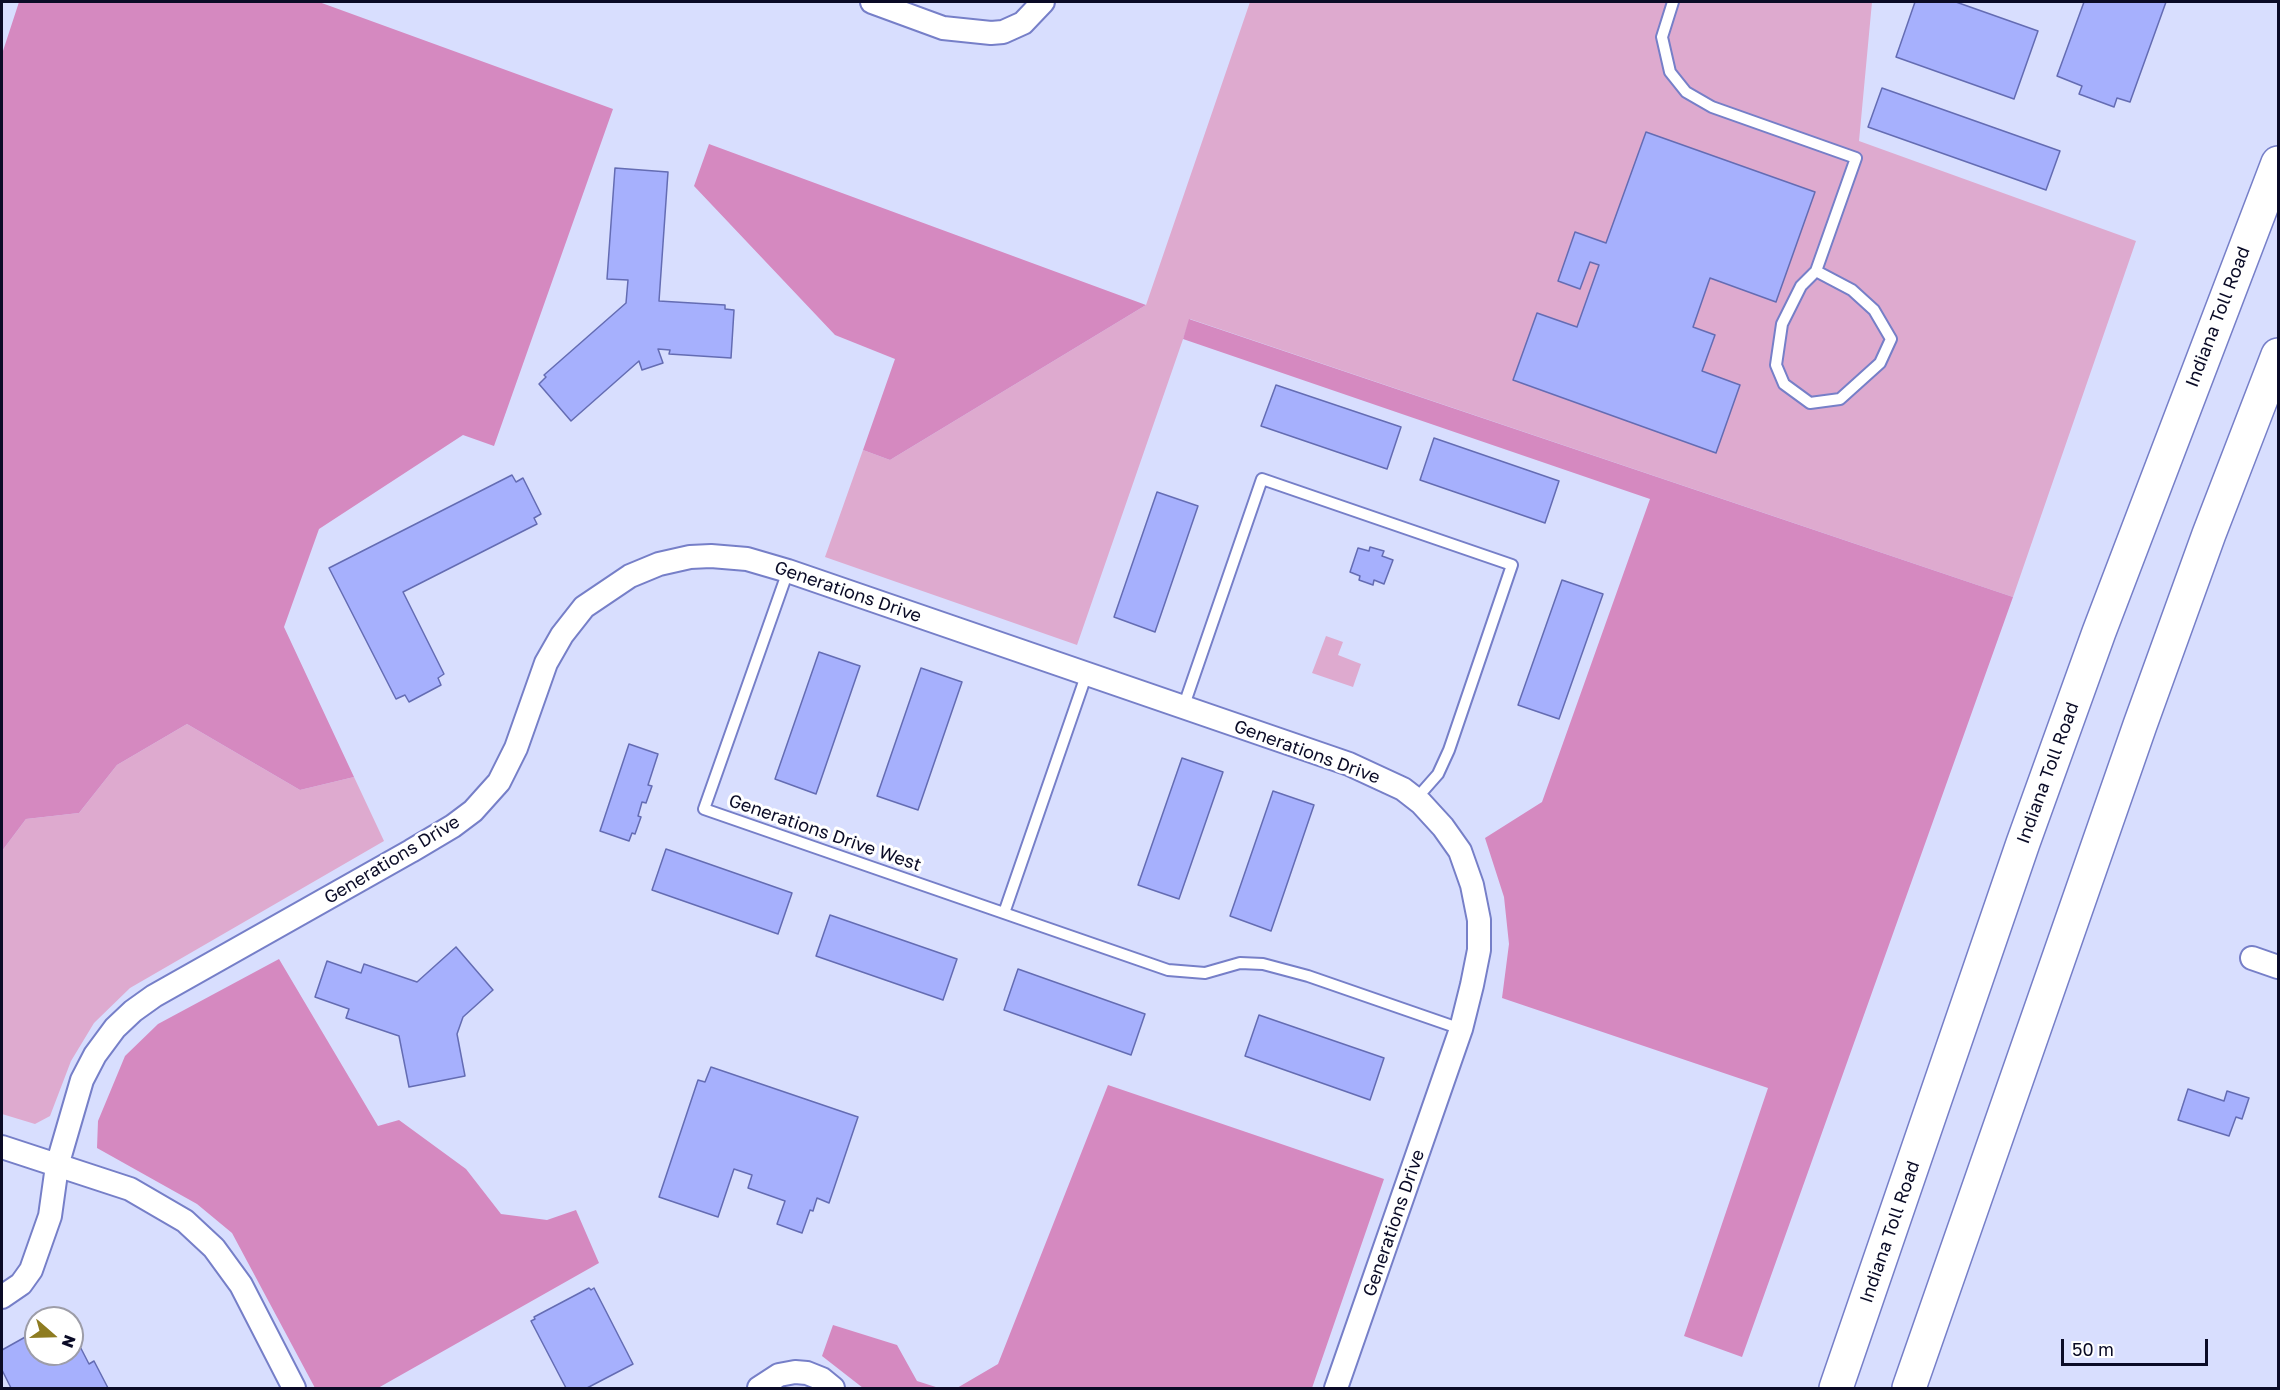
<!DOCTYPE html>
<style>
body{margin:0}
#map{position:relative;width:2280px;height:1390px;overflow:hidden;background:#d8defe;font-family:"Golos Text",sans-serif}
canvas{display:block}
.frame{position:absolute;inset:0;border:3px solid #0a0b26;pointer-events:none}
.north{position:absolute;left:24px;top:1306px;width:60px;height:60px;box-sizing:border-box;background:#fff;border:2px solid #9d9da8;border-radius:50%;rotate:110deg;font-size:16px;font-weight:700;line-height:24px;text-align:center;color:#0a0b26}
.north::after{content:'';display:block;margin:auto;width:21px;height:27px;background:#8e7c21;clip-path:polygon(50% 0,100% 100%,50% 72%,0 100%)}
.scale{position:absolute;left:2061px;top:1339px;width:147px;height:27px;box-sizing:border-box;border:3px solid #0a0b26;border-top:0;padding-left:8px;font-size:18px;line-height:21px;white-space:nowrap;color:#0a0b26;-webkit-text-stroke:4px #fff;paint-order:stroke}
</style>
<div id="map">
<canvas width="2280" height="1390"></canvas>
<div class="frame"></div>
<div class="north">N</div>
<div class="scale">50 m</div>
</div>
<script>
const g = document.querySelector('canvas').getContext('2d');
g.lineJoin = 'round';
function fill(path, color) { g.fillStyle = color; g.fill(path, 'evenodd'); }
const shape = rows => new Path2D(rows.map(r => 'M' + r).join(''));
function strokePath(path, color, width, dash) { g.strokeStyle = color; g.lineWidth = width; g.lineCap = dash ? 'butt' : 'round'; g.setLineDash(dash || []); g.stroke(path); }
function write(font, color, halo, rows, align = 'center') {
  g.font = font + ' "Golos Text",sans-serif'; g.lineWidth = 6; g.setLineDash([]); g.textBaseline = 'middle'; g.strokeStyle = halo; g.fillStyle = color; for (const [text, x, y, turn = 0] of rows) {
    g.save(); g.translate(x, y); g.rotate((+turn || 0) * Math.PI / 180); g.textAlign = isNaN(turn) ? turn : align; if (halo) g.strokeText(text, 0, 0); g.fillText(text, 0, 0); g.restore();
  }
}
const green = shape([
 [1250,2,1872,2,1859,141,2136,241,2013,597,1190,319,1077,645,825,557,863,450,890,460,1146,305],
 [1326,636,1343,642,1338,655,1361,664,1353,687,1312,673],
 [187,724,300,790,354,777,384,841,130,988,94,1023,71,1061,50,1116,35,1124,2,1114,2,851,26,819,79,813,117,765]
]);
const forest = shape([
 [19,2,319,2,613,109,494,446,463,435,319,529,284,627,354,777,300,790,187,724,117,765,79,813,26,819,2,851,2,54],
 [709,144,1146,305,890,460,863,450,895,359,835,335,694,186],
 [1189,319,2013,597,1742,1357,1684,1336,1768,1088,1502,998,1509,944,1504,897,1485,838,1542,802,1650,499,1183,339],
 [279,959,378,1126,399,1120,466,1169,501,1214,547,1220,576,1210,599,1263,378,1388,315,1388,232,1233,197,1204,97,1148,98,1121,125,1056,158,1024],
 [1108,1085,1384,1179,1312,1388,957,1388,998,1364],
 [833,1325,897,1345,917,1381,939,1388,863,1388,822,1356]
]);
const building = shape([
 [1915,2,1956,2,2038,31,2014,99,1896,57,1915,2],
 [2084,2,2166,2,2130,102,2117,98,2114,107,2079,94,2082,86,2057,76,2084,2],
 [1882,88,2060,151,2046,190,1868,127,1882,88],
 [1646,132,1815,192,1776,302,1710,278,1693,327,1715,335,1702,371,1740,385,1716,453,1513,380,1537,313,1577,327,1599,265,1590,262,1580,289,1558,281,1575,232,1606,243,1646,132],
 [615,168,668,172,659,301,725,305,725,309,734,310,731,358,669,354,670,350,658,349,663,363,642,370,639,361,571,421,539,384,546,377,544,375,626,303,628,280,607,279,615,168],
 [1276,385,1401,427,1387,469,1261,426,1276,385],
 [1434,438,1559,481,1545,523,1420,480,1434,438],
 [512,475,516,482,523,478,541,514,534,518,537,524,403,592,444,674,438,678,441,685,409,702,405,695,396,699,329,568,512,475],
 [1157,492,1198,506,1155,632,1114,617,1157,492],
 [1370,547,1384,551,1382,556,1393,560,1384,584,1374,580,1373,585,1359,580,1360,576,1350,572,1358,548,1369,551,1370,547],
 [1562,580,1603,594,1559,719,1518,705,1562,580],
 [819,652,860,666,816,794,775,779,819,652],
 [921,668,962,682,918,810,877,796,921,668],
 [629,744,658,754,648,785,652,786,646,803,642,802,638,816,641,817,635,834,632,833,629,841,600,831,629,744],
 [1182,758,1223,772,1179,899,1138,885,1182,758],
 [1273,791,1314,805,1271,931,1230,916,1273,791],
 [666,849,792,893,778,934,652,890,666,849],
 [830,915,957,959,943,1000,816,956,830,915],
 [456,947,493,990,463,1017,457,1034,465,1076,409,1087,399,1036,346,1018,349,1009,315,997,327,961,361,973,364,964,417,982,456,947],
 [1018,969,1145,1014,1131,1055,1004,1010,1018,969],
 [1259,1015,1384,1058,1370,1100,1245,1056,1259,1015],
 [711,1067,858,1117,829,1203,817,1198,813,1211,810,1210,802,1233,777,1224,785,1201,748,1188,752,1175,734,1169,718,1217,659,1197,698,1080,705,1082,711,1067],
 [2188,1089,2224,1101,2227,1091,2249,1098,2242,1119,2236,1117,2229,1136,2178,1120,2188,1089],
 [589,1288,591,1290,594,1288,633,1364,587,1388,566,1388,531,1321,535,1319,534,1317,589,1288],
 [36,1331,36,1354,72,1354,72,1331,89,1364,94,1361,108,1388,11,1388,2,1370,2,1350,36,1331]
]);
const path = shape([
 [2,3,2,2]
]);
const service = shape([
 [1673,2,1662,37,1670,72,1686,92,1712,107,1856,158,1816,271,1801,286,1782,324,1776,365,1784,384,1810,403,1840,399,1880,363,1891,339,1874,310,1852,290,1816,271],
 [788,571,704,809,1168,970,1205,973,1240,963,1263,964,1308,976,1461,1029],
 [1183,708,1262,479,1512,565,1449,750,1438,774,1416,799],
 [1004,913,1087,673]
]);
const minor = shape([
 [872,2,943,28,991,33,1003,32,1023,23,1043,2],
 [2252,958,2278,967],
 [2,1147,130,1189,185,1221,214,1248,241,1285,294,1388],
 [2,1297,21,1284,31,1270,50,1216,57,1166,82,1080,95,1055,115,1028,133,1011,154,996,411,851,453,826,473,811,499,782,516,748,546,663,562,635,584,607,630,576,659,564,690,557,711,556,747,559,788,571,1349,764,1403,789,1421,803,1443,827,1460,851,1472,885,1479,920,1479,950,1472,985,1461,1029,1336,1388],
 [759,1388,779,1375,795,1372,807,1373,822,1379,833,1388]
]);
const motorway = shape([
 [1836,1388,2023,843,2099,632,2278,163],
 [1909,1388,2140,725,2209,534,2278,355]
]);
const streetNames = [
 ["Indiana Toll Road",2218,317,-69],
 ["Generations Drive",848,592,19],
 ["Generations Drive",1307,752,20],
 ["Indiana Toll Road",2048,773,-70],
 ["Generations Drive West",825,833,19],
 ["Generations Drive",392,860,-31],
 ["Generations Drive",1394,1223,-71],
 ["Indiana Toll Road",1890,1232,-71]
];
fill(green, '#deaacf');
fill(forest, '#d589c0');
fill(building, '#a6b0fd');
strokePath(building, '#646cb3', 1.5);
strokePath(service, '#767fc8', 14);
strokePath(minor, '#767fc8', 26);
strokePath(motorway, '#767fc8', 36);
strokePath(path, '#8b8fad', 4, [3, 4.5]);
strokePath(service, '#fff', 10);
strokePath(minor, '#fff', 22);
strokePath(motorway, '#fff', 33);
write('18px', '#0a0b26', '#fff', streetNames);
</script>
